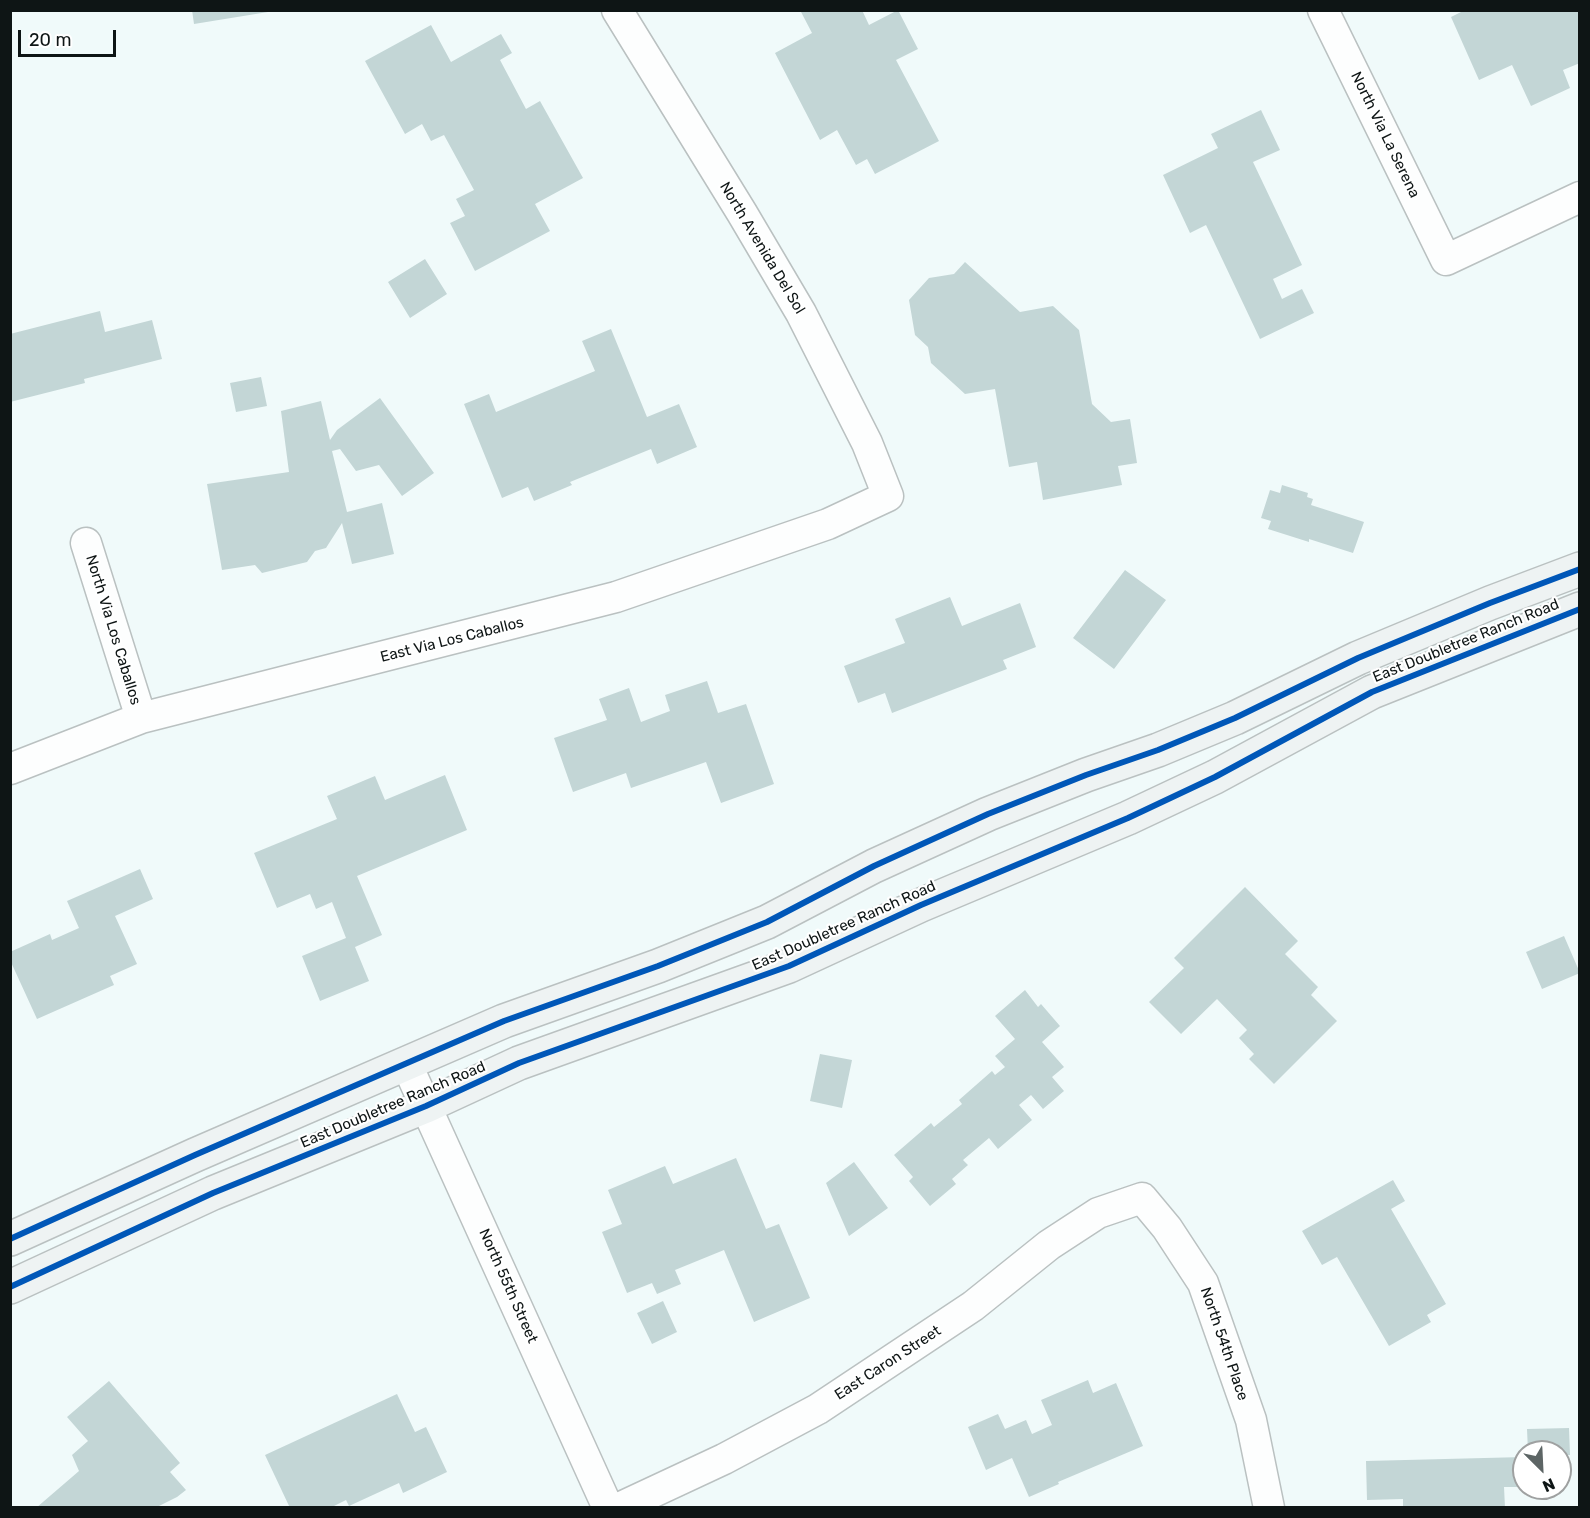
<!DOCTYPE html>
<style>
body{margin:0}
#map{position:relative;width:1590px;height:1518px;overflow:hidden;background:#f0fafa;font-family:Rubik,sans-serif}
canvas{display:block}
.frame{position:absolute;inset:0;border:12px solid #0e1515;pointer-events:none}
.north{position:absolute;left:1512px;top:1440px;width:60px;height:60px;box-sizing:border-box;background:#fff;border:2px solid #9fa1a1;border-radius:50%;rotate:156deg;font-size:16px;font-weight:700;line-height:24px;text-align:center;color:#0e1515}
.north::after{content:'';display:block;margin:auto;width:21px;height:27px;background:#5d6565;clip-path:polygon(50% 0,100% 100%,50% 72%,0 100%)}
.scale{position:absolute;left:18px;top:30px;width:98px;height:27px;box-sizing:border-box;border:3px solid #0e1515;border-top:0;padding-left:8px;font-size:18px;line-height:21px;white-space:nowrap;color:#0e1515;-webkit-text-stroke:4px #fff;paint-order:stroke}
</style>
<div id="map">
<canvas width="1590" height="1518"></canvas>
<div class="frame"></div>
<div class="north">N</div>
<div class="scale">20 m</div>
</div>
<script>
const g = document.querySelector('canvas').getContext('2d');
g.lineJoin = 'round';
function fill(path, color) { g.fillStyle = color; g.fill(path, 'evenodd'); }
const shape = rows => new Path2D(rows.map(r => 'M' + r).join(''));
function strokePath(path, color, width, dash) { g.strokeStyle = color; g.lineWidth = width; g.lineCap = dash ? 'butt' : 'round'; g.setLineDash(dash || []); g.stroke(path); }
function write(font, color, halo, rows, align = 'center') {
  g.font = font + ' Rubik,sans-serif'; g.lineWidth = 4.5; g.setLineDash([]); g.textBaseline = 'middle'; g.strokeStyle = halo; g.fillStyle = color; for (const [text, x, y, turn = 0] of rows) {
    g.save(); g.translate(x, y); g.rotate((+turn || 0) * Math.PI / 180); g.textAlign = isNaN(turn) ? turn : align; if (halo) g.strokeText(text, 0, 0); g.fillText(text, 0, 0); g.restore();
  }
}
const building = shape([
 [192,10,268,10,268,12,194,24],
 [800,10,862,10,869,25,898,10,918,49,896,60,939,141,875,174,867,159,856,165,837,130,820,140,775,53,812,33],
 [1465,10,1580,10,1580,63,1563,70,1570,88,1531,106,1512,65,1479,80,1451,17],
 [431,25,451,62,501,34,512,53,500,60,526,109,540,101,583,178,535,204,550,231,475,271,450,223,465,216,456,199,474,190,444,135,431,141,422,124,405,134,365,61],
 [1261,110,1280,150,1253,162,1302,265,1273,279,1282,299,1302,289,1314,313,1260,339,1206,225,1190,233,1163,175,1218,148,1211,134],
 [425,259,447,294,410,318,388,282],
 [965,262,1020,312,1053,306,1079,330,1092,404,1111,422,1130,419,1137,463,1118,466,1122,485,1043,500,1037,462,1009,467,995,389,965,394,931,363,928,347,915,335,909,300,929,278,954,274],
 [100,311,105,332,152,320,162,359,84,379,85,383,10,402,10,334],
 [611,329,647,417,679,404,697,447,657,464,651,449,570,482,572,485,534,501,528,487,502,498,464,404,489,394,496,412,595,371,582,341],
 [261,377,267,406,236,412,230,383],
 [380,398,434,473,402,496,379,465,356,471,340,449,332,451,347,512,382,503,394,554,352,564,342,523,326,548,315,551,307,562,262,573,255,565,222,570,207,484,289,472,281,411,321,401,330,440,337,430],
 [1282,485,1308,493,1307,497,1313,499,1311,505,1364,522,1353,553,1309,539,1309,542,1268,529,1271,521,1261,518,1270,490,1280,493],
 [1125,570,1166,600,1114,669,1073,638],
 [950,597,962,626,1020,603,1036,647,1003,660,1007,669,892,713,885,693,858,703,844,666,905,643,895,619],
 [707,681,718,713,746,704,774,784,721,803,706,762,631,788,626,773,573,792,554,738,607,720,599,699,629,688,641,722,670,711,665,695],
 [445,775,467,830,357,876,382,935,355,947,369,981,320,1001,302,956,346,938,332,902,316,909,310,894,277,908,254,853,337,819,327,796,375,776,385,800],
 [140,869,153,899,115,916,137,964,110,976,114,985,37,1019,10,960,10,952,50,934,52,940,79,928,67,901],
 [1245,887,1298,941,1285,954,1318,987,1311,995,1337,1021,1274,1084,1249,1059,1254,1054,1239,1038,1247,1030,1217,999,1181,1034,1149,1002,1184,968,1174,958],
 [1564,936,1580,973,1542,989,1526,952],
 [1025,990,1038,1007,1041,1004,1060,1026,1042,1042,1064,1067,1052,1077,1064,1091,1043,1109,1031,1095,1019,1105,1032,1120,998,1149,989,1138,963,1160,968,1165,952,1179,956,1184,930,1206,909,1181,913,1177,894,1155,931,1123,934,1127,962,1104,959,1100,992,1071,995,1075,1005,1067,995,1056,1015,1039,995,1016],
 [820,1054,852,1060,842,1108,810,1101],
 [736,1158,766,1229,779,1224,810,1298,754,1322,724,1250,675,1270,681,1284,657,1294,652,1283,627,1293,602,1232,622,1224,608,1190,665,1166,673,1184],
 [854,1162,888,1208,849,1236,826,1183],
 [1393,1180,1405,1201,1391,1209,1446,1304,1427,1315,1431,1322,1389,1346,1337,1257,1322,1265,1302,1231],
 [663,1301,677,1332,652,1344,637,1313],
 [1088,1380,1093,1393,1116,1383,1143,1446,1058,1482,1059,1484,1029,1497,1012,1458,986,1470,968,1427,998,1414,1005,1429,1026,1420,1032,1434,1052,1425,1041,1400],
 [109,1381,180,1463,170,1472,186,1490,177,1497,155,1508,36,1508,79,1471,72,1455,88,1441,67,1417],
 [397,1394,415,1432,426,1427,447,1472,403,1493,399,1483,349,1506,346,1500,330,1508,290,1508,265,1455],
 [1569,1428,1570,1455,1560,1455,1560,1452,1528,1452,1527,1429],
 [1524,1457,1524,1487,1504,1487,1505,1508,1403,1508,1403,1499,1367,1500,1366,1461]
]);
const minor = shape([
 [1323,10,1446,260,1580,197],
 [86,543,141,718],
 [10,769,141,718,616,597,828,524,888,496,867,443,801,313,742,213,617,10],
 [407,1065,608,1508],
 [619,1508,724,1459,818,1409,973,1306,1049,1245,1098,1213,1142,1198,1167,1228,1203,1283,1251,1420,1269,1508]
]);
const secondary = shape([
 [10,1239,195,1155,504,1021,658,966,767,922,874,866,988,814,1086,775,1158,750,1235,718,1358,658,1490,603,1580,569],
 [10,1287,213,1193,426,1106,519,1063,789,966,921,905,1128,818,1215,777,1372,692,1580,609]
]);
const cycleway = shape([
 [10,1239,195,1155,504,1021,658,966,767,922,874,866,988,814,1086,775,1158,750,1235,718,1358,658,1490,603,1580,569],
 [10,1287,213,1193,426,1106,519,1063,789,966,921,905,1128,818,1215,777,1372,692,1580,609]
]);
const streetNames = [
 ["North Via La Serena",1385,135,64],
 ["North Avenida Del Sol",762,248,59],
 ["North Via Los Caballos",113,630,73],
 ["East Via Los Caballos",452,640,-14],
 ["East Doubletree Ranch Road",1466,641,-22],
 ["East Doubletree Ranch Road",844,926,-24],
 ["East Doubletree Ranch Road",393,1105,-23],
 ["North 55th Street",508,1286,66],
 ["North 54th Place",1224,1344,71],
 ["East Caron Street",888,1363,-33]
];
fill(building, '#c3d6d6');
strokePath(minor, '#bac1c1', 33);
strokePath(secondary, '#bac1c1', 36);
strokePath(minor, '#fdfefe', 30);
strokePath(secondary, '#eef3f3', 33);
strokePath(cycleway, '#0057b8', 6);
write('15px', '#0e1515', '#fff', streetNames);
</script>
